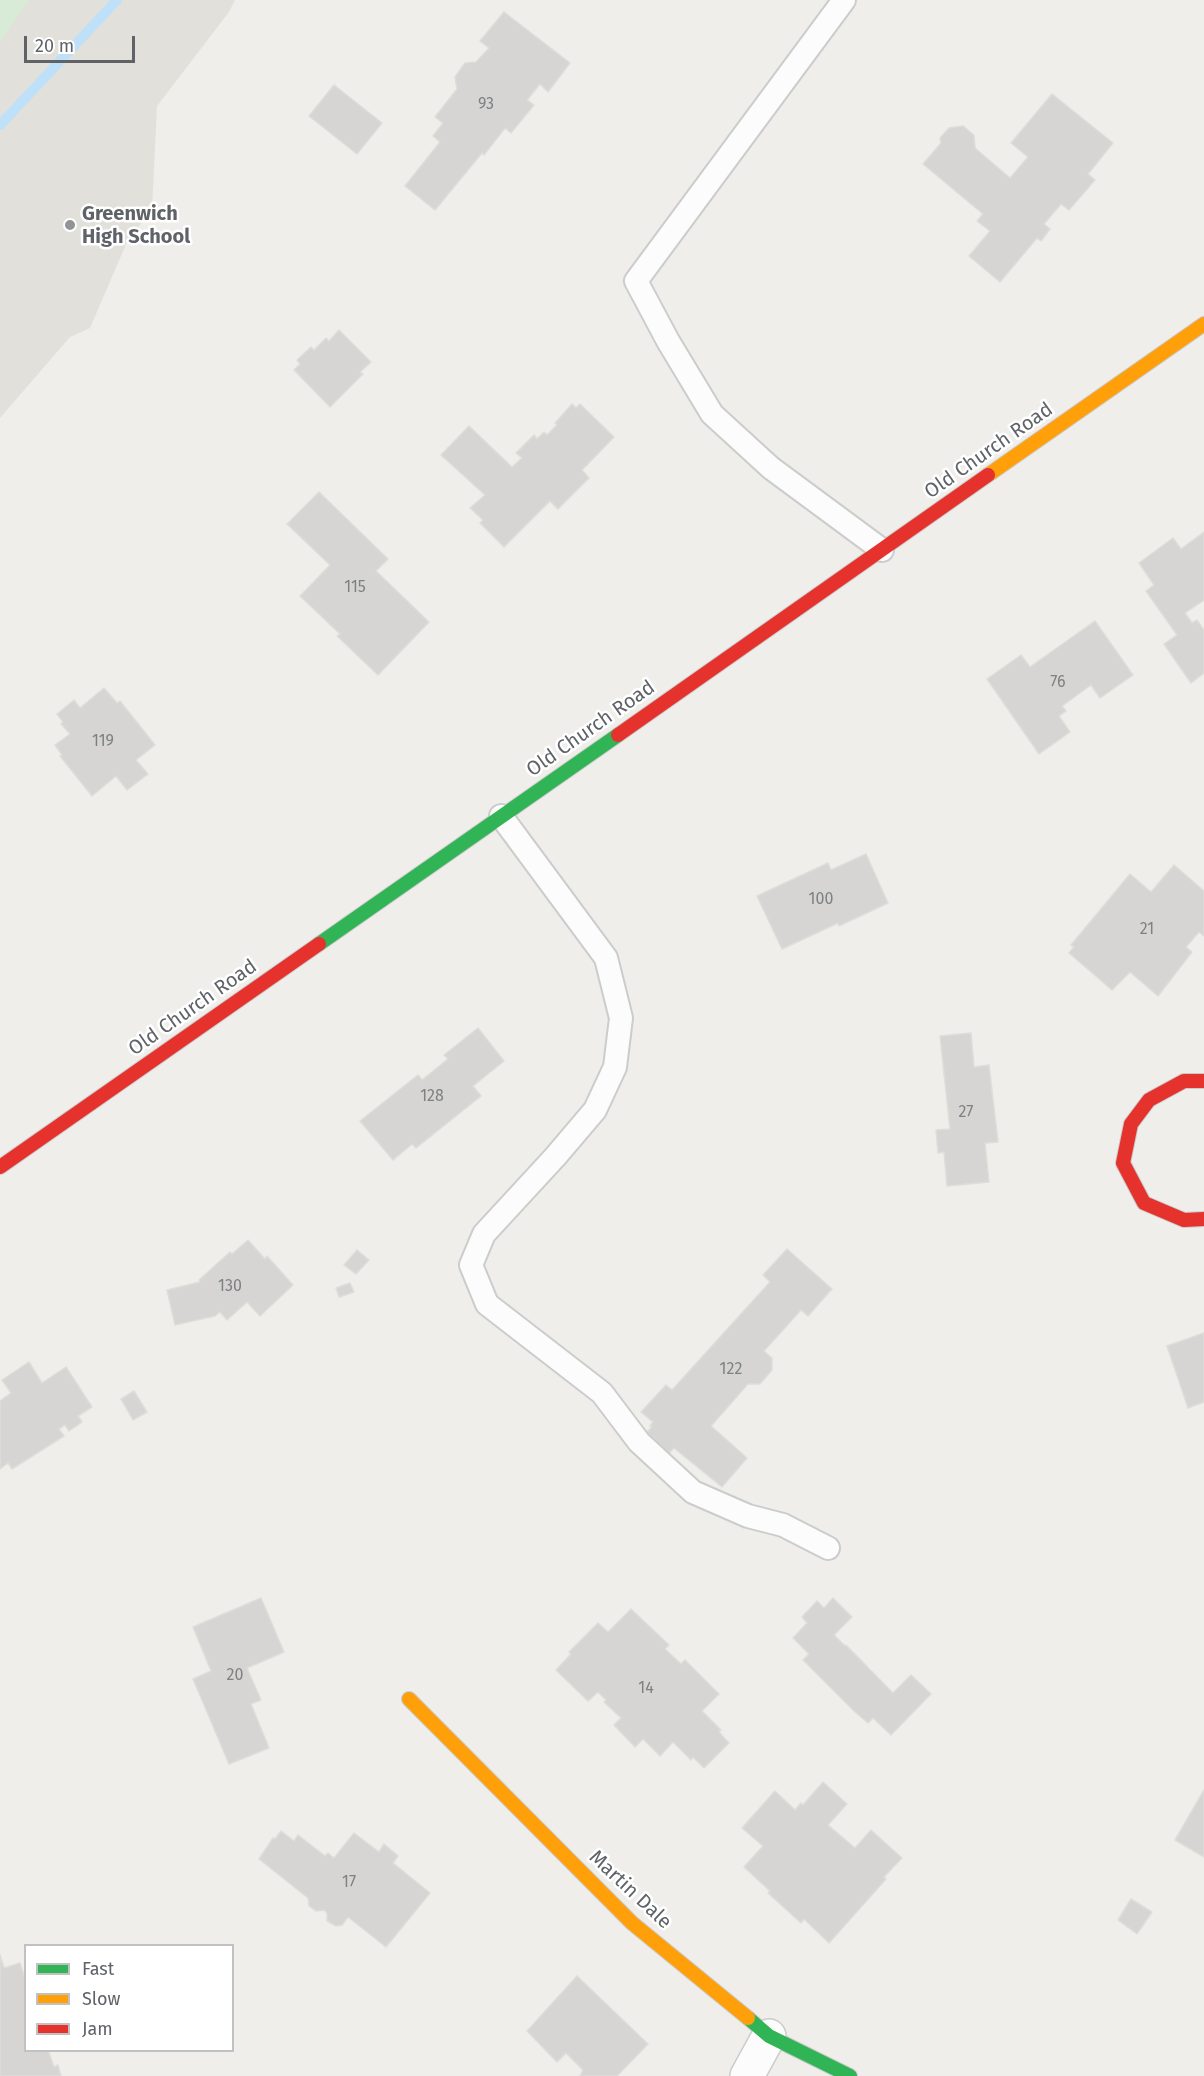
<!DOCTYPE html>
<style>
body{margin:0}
#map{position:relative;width:1204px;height:2076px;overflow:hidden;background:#efeeea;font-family:"Fira Sans",sans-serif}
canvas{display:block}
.legend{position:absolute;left:24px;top:1944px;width:210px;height:108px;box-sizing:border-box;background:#fff;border:2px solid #bfc1c3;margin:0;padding:8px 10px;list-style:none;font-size:18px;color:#5f6368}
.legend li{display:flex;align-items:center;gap:12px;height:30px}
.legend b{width:30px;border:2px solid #bfc1c3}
.scale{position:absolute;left:24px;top:36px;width:111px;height:27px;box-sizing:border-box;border:3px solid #5f6368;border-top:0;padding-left:8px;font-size:18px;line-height:21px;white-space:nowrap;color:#5f6368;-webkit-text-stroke:4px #fff;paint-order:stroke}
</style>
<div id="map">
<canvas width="1204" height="2076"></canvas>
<ul class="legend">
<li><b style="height:8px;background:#30b455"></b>Fast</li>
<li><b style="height:8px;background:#ff9f0a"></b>Slow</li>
<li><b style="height:8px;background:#e5322d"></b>Jam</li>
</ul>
<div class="scale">20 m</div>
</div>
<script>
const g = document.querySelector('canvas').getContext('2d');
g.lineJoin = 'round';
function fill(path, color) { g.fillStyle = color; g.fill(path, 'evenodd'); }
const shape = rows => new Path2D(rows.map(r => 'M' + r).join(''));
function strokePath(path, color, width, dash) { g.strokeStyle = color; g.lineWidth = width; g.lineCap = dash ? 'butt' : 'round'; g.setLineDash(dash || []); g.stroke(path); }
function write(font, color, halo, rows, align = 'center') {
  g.font = font + ' "Fira Sans",sans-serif'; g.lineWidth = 5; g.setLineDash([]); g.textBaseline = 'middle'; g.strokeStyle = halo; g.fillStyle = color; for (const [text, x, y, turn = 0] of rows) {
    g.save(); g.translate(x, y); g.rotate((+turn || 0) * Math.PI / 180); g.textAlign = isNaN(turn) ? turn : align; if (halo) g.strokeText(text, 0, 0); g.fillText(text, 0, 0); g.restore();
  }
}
const education = shape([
 [0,0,235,0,229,12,157,106,152,209,127,242,90,328,70,337,0,418]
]);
const green = shape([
 [0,0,29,0,0,42]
]);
const stream = shape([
 [0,125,117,0]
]);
const building = shape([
 [504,12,570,63,548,92,540,84,527,100,534,105,511,133,505,128,484,155,482,153,435,210,405,186,440,142,433,136,443,123,435,117,457,89,455,77,465,63,476,62,489,48,480,41,504,12],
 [334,85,382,123,357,154,309,116,334,85],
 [1052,94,1113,143,1088,174,1095,180,1069,210,1061,204,1044,224,1050,229,1041,241,1037,238,1000,282,969,256,990,231,977,221,983,214,923,164,941,143,940,138,949,128,963,126,974,135,975,148,1010,178,1028,157,1011,143,1052,94],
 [339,330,371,362,360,372,363,374,330,407,294,370,300,364,297,360,311,347,314,350,326,338,329,341,339,330],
 [572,404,576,408,580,404,614,437,582,470,589,478,558,509,550,501,504,547,480,523,483,520,470,508,485,495,441,455,469,426,512,467,522,458,516,453,534,435,537,439,544,432,547,435,557,425,555,423,572,404],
 [319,492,388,559,376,571,429,622,378,675,337,636,340,634,300,596,330,565,287,524,319,492],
 [1204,532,1204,600,1185,613,1192,623,1197,620,1204,630,1204,673,1191,683,1164,644,1177,635,1146,591,1154,585,1139,563,1173,538,1181,549,1204,532],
 [1095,621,1133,675,1100,698,1091,685,1062,706,1066,711,1059,716,1070,732,1039,754,987,679,1021,655,1030,667,1095,621],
 [104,688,117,703,120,701,155,745,136,760,148,774,127,790,116,776,92,796,60,756,62,755,55,745,70,734,61,724,63,722,57,714,74,700,80,708,104,688],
 [866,854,888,903,839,926,838,923,782,949,757,896,828,863,831,870,866,854],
 [1174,865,1204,891,1204,936,1199,932,1186,947,1192,952,1158,996,1130,972,1112,990,1069,953,1074,947,1071,945,1130,874,1151,892,1174,865],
 [478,1028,504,1061,473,1086,481,1096,416,1148,412,1144,393,1160,360,1121,418,1075,422,1080,448,1059,444,1055,478,1028],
 [971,1033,974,1067,989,1065,998,1142,985,1143,989,1182,947,1186,944,1152,938,1153,936,1130,950,1129,940,1036,971,1033],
 [248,1240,265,1259,267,1256,293,1285,260,1316,247,1302,227,1320,220,1312,215,1316,175,1325,167,1290,200,1282,199,1280,230,1252,232,1254,248,1240],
 [787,1249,832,1289,808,1316,801,1310,764,1351,772,1358,772,1370,760,1384,748,1384,711,1426,747,1458,722,1487,674,1448,669,1453,647,1432,652,1427,650,1426,653,1422,641,1412,666,1385,672,1390,770,1282,763,1275,787,1249],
 [357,1250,369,1260,356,1274,344,1265,357,1250],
 [350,1283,354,1292,339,1297,336,1288,350,1283],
 [1204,1333,1204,1402,1188,1408,1167,1346,1204,1333],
 [29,1362,42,1383,66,1367,92,1407,78,1416,82,1422,69,1431,65,1425,59,1429,64,1436,12,1469,8,1463,0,1469,0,1401,11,1393,2,1380,29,1362],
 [134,1391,147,1412,133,1420,121,1399,134,1391],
 [261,1598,284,1652,247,1668,261,1700,251,1704,269,1748,229,1764,193,1679,211,1671,193,1627,261,1598],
 [833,1598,852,1617,834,1635,845,1646,846,1645,893,1693,911,1675,931,1694,891,1735,873,1718,868,1723,854,1711,803,1660,809,1654,793,1638,807,1623,802,1617,817,1601,824,1608,833,1598],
 [631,1609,669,1645,665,1649,681,1664,685,1660,719,1694,702,1711,721,1730,719,1732,729,1743,704,1768,693,1757,691,1760,673,1742,660,1756,643,1739,635,1747,614,1725,621,1718,604,1702,606,1700,598,1692,588,1701,556,1670,571,1654,569,1652,598,1623,608,1632,631,1609],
 [823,1782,847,1804,828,1825,855,1848,871,1830,902,1858,884,1877,886,1879,829,1943,804,1919,801,1923,768,1893,770,1891,744,1867,763,1846,742,1828,775,1791,795,1810,801,1803,803,1805,823,1782],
 [1204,1790,1204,1857,1175,1840,1204,1790],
 [281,1831,294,1841,298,1835,325,1856,328,1853,334,1858,354,1833,379,1852,384,1844,398,1856,393,1863,430,1893,386,1947,348,1917,342,1925,336,1926,327,1921,327,1913,324,1910,316,1911,309,1906,308,1898,259,1859,273,1838,275,1839,281,1831],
 [1131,1899,1152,1912,1137,1934,1118,1920,1131,1899],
 [0,1955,4,1968,20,1963,26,1981,26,2050,48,2050,54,2067,58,2065,61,2076,0,2076,0,1955],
 [577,1976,648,2044,617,2076,580,2076,583,2070,566,2053,557,2062,527,2031,577,1976]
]);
const lane = shape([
 [844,0,636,281,668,341,712,414,771,468,882,550],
 [501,816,606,958,621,1018,615,1067,595,1110,555,1157,484,1234,471,1265,487,1304,602,1393,639,1442,693,1492,748,1516,783,1525,828,1548]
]);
const street = shape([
 [747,2076,769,2036]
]);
const fast = shape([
 [319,944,618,735],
 [748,2018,769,2036,850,2076]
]);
const slow = shape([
 [988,475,1204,324],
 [409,1699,632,1923,748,2018]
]);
const jam = shape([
 [618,735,988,475],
 [1204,1081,1184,1081,1149,1100,1131,1124,1123,1163,1144,1203,1184,1220,1204,1219],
 [0,1167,319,944]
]);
const markers = [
 [70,225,6,"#919496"]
];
const numberNames = [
 ["93",486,105],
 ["115",355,588],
 ["76",1058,683],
 ["119",103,742],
 ["100",821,900],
 ["21",1147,930],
 ["128",432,1097],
 ["27",966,1113],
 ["130",230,1287],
 ["122",731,1370],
 ["20",235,1676],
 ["14",646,1689],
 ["17",349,1883]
];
const poiNames = [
 ["Greenwich",82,214],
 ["High School",82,237]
];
const streetNames = [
 ["Old Church Road",989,451,-35],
 ["Old Church Road",591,729,-35],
 ["Old Church Road",193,1008,-35],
 ["Martin Dale",630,1890,43]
];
fill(education, '#e2e0da');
fill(green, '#d8ebd6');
strokePath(stream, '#bfe0f9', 10);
fill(building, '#d6d5d3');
strokePath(building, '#deddd9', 1.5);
strokePath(lane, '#cbcccc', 26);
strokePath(street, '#cbcccc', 36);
strokePath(fast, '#cacacb', 16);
strokePath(slow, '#cacacb', 16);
strokePath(jam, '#cacacb', 16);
strokePath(lane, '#fdfcfc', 22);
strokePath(street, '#fdfcfc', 33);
strokePath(fast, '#30b455', 14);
strokePath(slow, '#ff9f0a', 14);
strokePath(jam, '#e5322d', 14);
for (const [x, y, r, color] of markers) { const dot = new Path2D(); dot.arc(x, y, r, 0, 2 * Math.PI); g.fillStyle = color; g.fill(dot); strokePath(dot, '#fff', 2); }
write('16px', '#7e8184', null, numberNames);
write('bold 20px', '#5f6368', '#fff', poiNames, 'left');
write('20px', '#5f6368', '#fff', streetNames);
</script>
